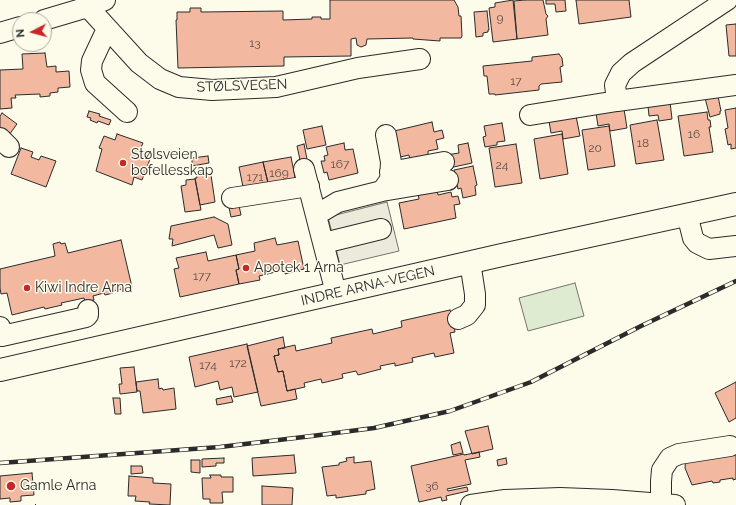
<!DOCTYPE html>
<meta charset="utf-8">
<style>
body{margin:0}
#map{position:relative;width:736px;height:505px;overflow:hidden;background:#fdfbea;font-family:Raleway,sans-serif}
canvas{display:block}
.north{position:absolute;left:12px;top:12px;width:40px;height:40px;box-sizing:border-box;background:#fdfbea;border:1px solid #a9a89e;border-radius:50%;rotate:264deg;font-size:11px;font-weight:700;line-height:16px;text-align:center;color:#2b2b2b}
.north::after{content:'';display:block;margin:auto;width:14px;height:18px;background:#c62828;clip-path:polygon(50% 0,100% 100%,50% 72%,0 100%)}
</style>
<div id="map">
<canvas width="736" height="505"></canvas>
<div class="north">N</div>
</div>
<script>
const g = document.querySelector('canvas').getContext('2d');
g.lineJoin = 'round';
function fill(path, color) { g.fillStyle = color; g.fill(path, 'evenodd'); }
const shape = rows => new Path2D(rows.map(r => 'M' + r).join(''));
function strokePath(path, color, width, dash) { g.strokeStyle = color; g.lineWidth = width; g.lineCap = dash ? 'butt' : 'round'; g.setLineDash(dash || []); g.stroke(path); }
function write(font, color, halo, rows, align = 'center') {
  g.font = font + ' Raleway,sans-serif'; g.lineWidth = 3; g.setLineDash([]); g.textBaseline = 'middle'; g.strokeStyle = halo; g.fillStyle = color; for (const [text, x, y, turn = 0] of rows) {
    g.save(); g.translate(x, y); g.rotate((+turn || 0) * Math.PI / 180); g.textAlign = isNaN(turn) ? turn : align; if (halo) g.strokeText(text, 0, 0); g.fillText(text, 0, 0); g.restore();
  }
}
const green = shape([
 [575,283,584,316,528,331,519,298,575,283]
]);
const parking = shape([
 [387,202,399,251,340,265,328,217,387,202]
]);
const building = shape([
 [330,0,454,0,458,7,459,16,461,16,462,36,461,38,440,38,440,41,413,39,413,38,367,39,366,45,361,47,357,45,356,38,351,39,351,56,284,57,284,66,178,68,176,20,177,20,177,12,190,12,190,8,201,8,201,12,283,11,283,20,312,19,312,17,321,17,321,19,330,19,330,0],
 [513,0,517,39,493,42,489,8,495,7,495,3,513,0],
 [525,0,543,0,546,14,548,16,546,19,548,35,517,39,514,1,525,0],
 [546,0,565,0,566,11,556,12,555,4,546,4,546,0],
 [576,0,629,0,631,17,579,24,576,0],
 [487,11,489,30,488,30,488,32,483,33,483,36,476,37,474,12,487,11],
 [736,24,736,56,729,56,726,25,736,24],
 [45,53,47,67,56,66,56,72,69,71,70,87,58,88,58,92,50,93,50,96,40,97,40,94,15,95,16,98,11,98,12,108,0,109,0,70,23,69,22,54,45,53],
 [559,54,562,58,563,66,560,67,562,82,541,84,539,86,539,90,495,95,495,94,489,94,487,76,484,76,483,66,532,61,532,57,559,54],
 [718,96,721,111,720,111,720,114,710,117,705,98,718,96],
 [670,102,672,119,659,121,658,115,649,116,648,106,670,102],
 [736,108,736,148,731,149,731,144,728,145,725,129,728,128,725,110,736,108],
 [624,109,627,128,610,131,609,124,598,126,596,113,624,109],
 [89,111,100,114,99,116,111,120,109,125,98,121,97,123,90,120,91,118,87,117,89,111],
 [707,112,708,120,710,120,711,127,709,127,713,152,684,156,678,116,707,112],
 [2,113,17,124,9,135,0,129,0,116,2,113],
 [576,116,580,136,563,139,562,131,551,133,549,121,576,116],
 [657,120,664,160,636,164,630,125,657,120],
 [432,122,434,132,442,130,444,138,436,140,438,149,428,151,428,156,410,160,409,155,396,158,390,132,432,122],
 [502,123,505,141,497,142,497,145,485,147,483,137,486,136,484,126,502,123],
 [322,126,326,145,307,149,303,130,322,126],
 [609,126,615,166,588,170,582,130,609,126],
 [117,134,143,143,140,150,152,154,142,180,134,177,132,185,96,171,102,149,99,148,104,136,115,140,117,134],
 [562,134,568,174,540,179,534,139,562,134],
 [344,143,345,150,353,149,358,173,329,180,327,172,324,173,321,161,325,161,324,156,328,155,326,147,344,143],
 [468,143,472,163,449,168,446,155,459,153,458,145,468,143],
 [304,144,307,159,300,160,297,146,304,144],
 [516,144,522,183,495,187,489,148,516,144],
 [21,148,33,152,31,157,39,160,41,156,56,161,46,187,11,174,21,148],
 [208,156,209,163,192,166,192,158,208,156],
 [291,157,296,182,269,187,263,162,291,157],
 [263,162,269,187,244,192,239,167,263,162],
 [473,166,477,185,475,186,476,195,463,198,461,188,458,189,454,170,473,166],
 [205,172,206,176,211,175,215,202,200,205,195,178,197,178,196,173,205,172],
 [195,179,201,210,185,212,181,186,186,185,186,180,195,179],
 [437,190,438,195,451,192,452,197,458,196,460,204,454,205,456,218,404,229,399,203,419,199,418,194,437,190],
 [238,201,241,215,231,217,228,203,238,201],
 [214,217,228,224,232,245,218,248,214,235,172,246,173,239,169,239,171,226,214,217],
 [275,238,277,245,298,241,304,269,285,274,284,270,259,276,260,280,239,284,236,270,239,269,236,255,255,251,254,243,275,238],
 [121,240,132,287,113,291,113,293,105,295,104,293,93,296,94,300,85,302,84,298,61,303,62,305,45,309,44,307,12,315,7,293,1,294,0,288,0,269,55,256,53,244,60,242,61,244,65,243,68,253,121,240],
 [206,252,208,261,236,255,239,269,236,270,239,284,180,297,174,269,179,268,176,258,206,252],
 [450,310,455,332,450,333,454,353,435,357,434,353,412,358,413,362,395,366,395,363,380,366,381,369,358,375,356,371,342,374,343,378,322,383,321,379,304,383,305,387,287,391,283,371,278,372,274,356,279,355,278,349,295,345,296,351,332,343,331,338,372,329,373,334,402,327,401,321,450,310],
 [283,337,285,348,278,349,279,355,274,356,278,372,283,371,287,391,295,389,297,399,261,406,247,346,283,337],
 [247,344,258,392,234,397,232,387,220,390,218,381,195,387,189,357,247,344],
 [134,367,137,392,120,394,119,384,122,384,120,368,134,367],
 [158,379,159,389,162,388,163,390,174,388,176,409,143,413,140,391,137,391,136,382,158,379],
 [736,382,736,418,729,422,715,393,736,382],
 [231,396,233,402,217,405,216,399,231,396],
 [113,398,120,398,121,414,115,414,113,398],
 [488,426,493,449,472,454,465,431,488,426],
 [460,442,463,453,453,455,451,445,460,442],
 [736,449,736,479,733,480,733,478,720,480,720,482,713,483,712,481,692,485,685,468,686,454,736,449],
 [479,452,480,457,465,460,471,484,447,489,448,491,467,487,468,491,446,496,447,500,442,501,441,497,419,502,411,466,464,454,464,455,479,452],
 [294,455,296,473,253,476,252,458,294,455],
 [354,457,354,463,371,461,375,489,366,491,366,494,336,498,336,495,327,496,322,467,339,465,339,463,347,461,346,458,354,457],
 [224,458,224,463,216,463,216,466,202,467,202,459,224,458],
 [506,458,507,464,498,466,497,460,506,458],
 [191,460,200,460,200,473,191,472,191,460],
 [131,466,142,466,143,473,131,474,131,466],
 [32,473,34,495,21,496,21,501,10,502,10,498,0,499,0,476,32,473],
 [210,475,221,475,221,477,233,477,233,492,222,492,223,503,210,503,210,499,203,499,202,478,211,478,210,475],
 [129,476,153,478,153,483,171,484,170,505,149,504,150,502,135,501,136,496,128,496,129,476],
 [262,486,293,488,292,505,262,505,262,486]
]);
const minor = shape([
 [88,7,139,63,160,79,179,87,212,90,276,87,358,68,420,59],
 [44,20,88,7,105,0],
 [107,29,92,61,91,70,95,83,127,112],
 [0,33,20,27],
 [617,101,615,85,621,73,632,63,727,0],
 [530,115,617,101,736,85],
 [0,138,9,147],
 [304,169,336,293],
 [390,172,444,162],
 [382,191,448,180],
 [232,198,309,186],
 [687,214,693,238,697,243,709,249,736,246],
 [316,215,338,202,382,191,390,180,391,162,386,135],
 [324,243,381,229],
 [458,319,467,315,475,305,475,294,470,262],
 [0,327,2,336,86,317,88,315,88,310],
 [661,504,661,481,662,470,670,458,679,454,730,446],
 [471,505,505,500,560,498,612,500,675,505]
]);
const major = shape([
 [0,370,502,255,736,204]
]);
const rail = shape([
 [0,463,220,447,312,436,374,428,450,411,531,382,641,326,736,281]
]);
const fence = shape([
 [35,505,36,504]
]);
const markers = [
 [123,163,4,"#c62828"],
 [246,268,4,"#c62828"],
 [27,288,4,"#c62828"],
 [11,486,5,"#c62828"]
];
const numberNames = [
 ["9",500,18],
 ["13",255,43],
 ["17",516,81],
 ["16",694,134],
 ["18",643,143],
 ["20",595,148],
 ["167",340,164],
 ["24",502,165],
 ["169",279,173],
 ["171",255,177],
 ["177",202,276],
 ["172",238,363],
 ["174",208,365],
 ["36",432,486]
];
const streetNames = [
 ["STØLSVEGEN",242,86,-2],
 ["INDRE ARNA-VEGEN",368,286,-13]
];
const poiNames = [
 ["Stølsveien",131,155],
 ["bofellesskap",131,171],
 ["Apotek 1 Arna",254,268],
 ["Kiwi Indre Arna",35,288],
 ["Gamle Arna",20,486]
];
fill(green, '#deebd1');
strokePath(green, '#74746e', 1);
fill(parking, '#eceadb');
strokePath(parking, '#74746e', 1);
fill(building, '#f2b8a0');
strokePath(building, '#2b2b2b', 1);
strokePath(minor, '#2b2b2b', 22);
strokePath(major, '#2b2b2b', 24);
strokePath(minor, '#fdfbea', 20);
strokePath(major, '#fdfbea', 22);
strokePath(rail, '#2b2b2b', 4.5);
strokePath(rail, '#fdfbea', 3, [9]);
strokePath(fence, '#2b2b2b', 1, [5, 2]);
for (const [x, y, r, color] of markers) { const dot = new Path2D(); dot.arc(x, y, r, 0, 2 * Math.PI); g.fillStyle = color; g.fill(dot); strokePath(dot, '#fdfbea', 1.5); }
write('12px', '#5d4e48', null, numberNames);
write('14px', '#2b2b2b', '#fdfbea', streetNames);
write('14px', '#2b2b2b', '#fdfbea', poiNames, 'left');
</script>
